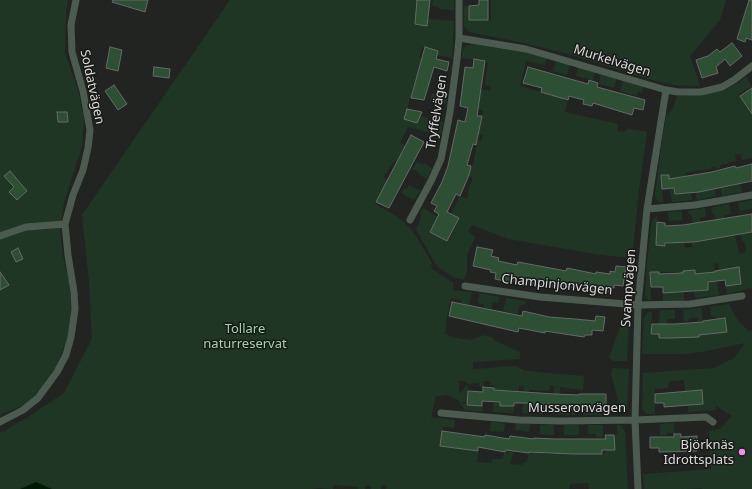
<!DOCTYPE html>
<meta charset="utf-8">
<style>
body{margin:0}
canvas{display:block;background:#212421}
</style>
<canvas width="752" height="489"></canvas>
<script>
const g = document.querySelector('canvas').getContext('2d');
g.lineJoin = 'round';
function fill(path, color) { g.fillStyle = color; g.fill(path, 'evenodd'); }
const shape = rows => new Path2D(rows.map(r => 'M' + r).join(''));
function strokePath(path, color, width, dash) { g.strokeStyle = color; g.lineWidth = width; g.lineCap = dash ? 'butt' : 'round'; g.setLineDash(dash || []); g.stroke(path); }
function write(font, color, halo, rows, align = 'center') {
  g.font = font + ' "Noto Sans",sans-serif'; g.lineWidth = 3; g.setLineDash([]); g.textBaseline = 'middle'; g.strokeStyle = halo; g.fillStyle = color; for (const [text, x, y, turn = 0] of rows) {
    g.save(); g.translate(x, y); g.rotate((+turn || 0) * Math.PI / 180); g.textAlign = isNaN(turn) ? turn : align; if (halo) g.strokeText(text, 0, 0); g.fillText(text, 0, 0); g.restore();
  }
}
const green = shape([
 [0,0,68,0,66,12,65,53,78,90,84,118,82,146,64,203,60,230,63,256,69,281,71,304,71,318,66,343,55,368,36,396,22,406,0,415],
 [230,0,417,0,415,24,427,26,427,19,454,21,452,58,437,55,438,51,422,47,419,58,422,59,404,119,419,116,443,122,441,136,408,127,400,143,406,146,397,162,394,161,384,177,388,180,375,204,398,217,412,230,432,263,431,268,453,283,453,290,472,292,469,305,461,303,461,300,451,298,447,316,445,334,456,338,471,340,485,335,493,338,495,341,520,352,520,359,473,362,473,369,515,366,526,371,584,376,583,390,560,387,560,398,554,397,554,385,550,385,549,391,529,390,529,407,544,407,543,414,522,413,524,386,519,386,519,391,500,390,500,405,514,406,514,413,493,412,494,385,490,385,490,381,484,381,483,387,479,386,480,383,469,384,465,381,459,381,459,393,462,392,466,386,468,387,467,402,463,402,462,403,467,405,483,406,483,412,465,410,458,400,448,395,436,396,431,417,455,420,454,428,443,427,440,446,478,452,477,462,492,463,492,460,495,459,503,459,504,453,514,451,510,464,521,465,527,461,529,452,554,454,555,449,559,449,562,454,602,454,605,453,606,450,614,450,614,435,617,434,617,425,621,425,625,432,628,489,589,489,588,483,570,484,569,489,386,489,386,485,382,485,381,489,371,489,371,486,365,486,365,489,358,489,358,487,333,485,333,489,319,488,312,489,0,489,0,433,25,419,64,393,92,339,89,282,82,215],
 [433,0,454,0,454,10,439,9,438,7,432,6],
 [491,0,726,0,720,20,690,56,700,86,675,85,652,80,572,55,524,43,469,32,464,26,464,6,469,6,469,20,491,20],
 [473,44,528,53,546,57,545,65,526,61,520,86,552,95,565,91,563,100,567,102,565,112,618,124,617,131,624,132,628,129,647,132,639,190,632,258,601,255,509,239,472,225,468,231,475,237,467,255,467,272,464,280,453,277,439,268,434,262,416,229,421,219,420,213,423,208,438,217,430,232,449,241,459,219,451,214,460,196,467,199,469,194,467,193,472,181,472,177,468,176,472,165,473,165,478,140,481,141,483,135,478,134,483,111,478,109,481,94,480,94,480,89,490,91,490,86,485,85,488,62,462,58,463,50,466,46],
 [556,61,570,64,567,75,553,71],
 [578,67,595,72,593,80,576,76],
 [601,73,617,78,614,88,599,84],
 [746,76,751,86,739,94,750,111,752,110,752,158,742,160,741,154,735,155,736,161,720,165,720,168,715,169,715,167,711,167,711,169,685,173,686,177,673,178,669,179,668,175,661,175,663,202,658,201,656,199,655,195,662,141,666,117,673,108,677,96,703,95,726,89,740,82],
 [623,80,644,85,642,93,638,92,637,96,620,91],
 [432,93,447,98,446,104,430,100],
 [417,162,423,165,424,163,432,168,427,179,418,174,419,173,413,169],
 [740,184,742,192,722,196,720,186,723,185,724,188],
 [409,185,420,191,414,200,401,193,404,188,407,189],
 [674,189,675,194,691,193,692,200,672,202,670,190],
 [715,189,716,196,697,200,695,191,698,190,699,192],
 [752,200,752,209,740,211,738,203],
 [729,204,731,214,724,215,724,219,716,220,715,215,713,215,711,208],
 [705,208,706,217,700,218,700,223,693,223,692,217,687,211],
 [682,211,682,220,669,221,668,212],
 [657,216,656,245,665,246,668,243,684,242,685,248,692,247,692,242,735,235,739,254,746,252,744,241,742,241,740,231,744,231,744,234,752,232,752,288,727,294,726,286,741,284,739,267,719,270,718,263,714,264,719,295,695,298,694,291,708,289,707,273,695,274,695,270,683,271,684,301,663,301,663,293,679,292,679,272,650,272,651,300,648,300,645,296,647,262,652,221],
 [479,293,500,297,498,303,493,302,491,309,484,307,484,304,478,303],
 [506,298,526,301,526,303,519,307,518,314,503,311],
 [729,304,738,321,750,332,752,329,752,489,702,489,702,488,686,489,644,489,643,474,711,469,709,431,720,429,732,416,716,406,716,410,688,412,688,406,703,404,702,391,685,392,684,380,671,381,669,383,668,388,655,389,655,414,646,414,642,409,643,373,714,368,734,358,745,343,707,351,685,354,642,354,644,318,647,313,652,311,651,334,659,334,659,338,699,336,698,317,690,318,688,321,684,321,683,310,701,308,705,334,727,332,725,319,716,319,715,316,711,316,710,307],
 [660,310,675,310,675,319,667,319,667,324,659,324],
 [624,316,628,317,629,321,627,361,614,361,609,358],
 [614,368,629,369,627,410,625,413,621,412,611,374,612,369],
 [555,403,560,404,560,409,575,410,575,415,553,414],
 [583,409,602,410,602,415,583,415],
 [491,422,505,423,504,432,490,431],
 [516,423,530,424,529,432,515,430],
 [674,423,674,433,667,433,667,435,660,435,660,424],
 [540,425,554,425,554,435,540,434],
 [564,425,579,425,579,435,564,435],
 [588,425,603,425,603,437,596,437,596,434,588,434]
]);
const water = shape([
 [36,482,52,489,20,489]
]);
const building = shape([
 [113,0,148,0,145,12,112,2,113,0],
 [417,0,430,0,427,26,415,24,417,0],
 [479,0,488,0,488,20,469,20,469,6,479,5,479,0],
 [749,0,752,0,752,40,746,38,745,42,737,39,749,0],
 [732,43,742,56,730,66,725,59,716,67,718,73,702,78,696,60,708,56,717,49,720,52,732,43],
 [110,47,122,50,118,71,106,68,110,47],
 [425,47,438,51,436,59,449,62,447,71,434,67,424,100,411,98,425,47],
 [474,59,485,61,477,116,482,116,476,145,473,144,467,165,471,166,469,175,460,196,456,194,447,212,459,218,447,241,430,232,439,214,434,211,437,206,431,203,442,182,448,166,458,120,465,122,468,108,460,106,465,67,473,68,474,59],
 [154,67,170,69,169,78,153,76,154,67],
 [528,67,588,84,589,80,598,83,597,87,645,100,643,110,634,108,632,115,593,103,592,106,583,104,584,100,569,96,568,100,541,92,542,88,523,83,528,67],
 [114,85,127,104,118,110,105,91,114,85],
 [752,88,752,114,740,96,752,88],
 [407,109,422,112,417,123,404,119,407,109],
 [57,112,67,112,68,122,58,122,57,112],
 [411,135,424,142,389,208,376,202,411,135],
 [752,164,752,181,699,192,675,194,674,188,662,189,661,175,669,175,669,179,712,172,735,166,736,168,752,164],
 [10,171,27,191,17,200,9,192,14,187,4,176,10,171],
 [752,214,752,232,694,242,665,243,665,246,656,245,657,222,665,223,665,226,683,225,752,214],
 [477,247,493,250,491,256,499,258,498,261,517,265,518,262,566,271,567,268,596,274,596,272,610,274,610,271,615,272,616,266,626,267,623,286,614,285,614,288,610,287,609,292,583,288,583,290,559,285,559,288,533,283,533,285,510,280,509,282,495,279,496,273,490,272,491,270,473,266,477,247],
 [18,248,23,259,16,262,11,252,18,248],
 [739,267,741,284,726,286,725,280,708,282,708,290,663,293,663,287,651,287,650,272,659,272,659,274,683,273,683,271,695,270,695,274,715,272,715,271,739,267],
 [0,272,9,285,0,290,0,272],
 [452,302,522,316,523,311,549,317,575,319,595,321,596,316,605,317,603,331,592,330,592,335,585,335,584,337,545,331,545,333,519,328,518,332,449,316,452,302],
 [725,318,727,332,699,335,699,337,670,338,659,338,659,334,651,334,652,324,675,324,703,322,703,321,725,318],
 [483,387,494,388,494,390,554,394,579,395,579,394,606,394,606,407,599,407,599,410,560,409,560,405,545,404,545,408,529,407,529,403,514,403,514,406,500,406,500,402,482,401,482,406,467,405,468,391,483,392,483,387],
 [702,390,703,404,664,407,664,403,655,403,655,394,702,390],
 [442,431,485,437,485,435,509,439,510,436,534,439,534,438,555,439,606,439,605,435,614,435,615,450,602,450,602,454,574,454,529,452,529,453,506,450,505,452,478,447,478,451,440,446,442,431],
 [674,434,681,434,681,437,697,436,697,451,659,452,659,448,650,448,650,437,674,437,674,434]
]);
const street = shape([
 [459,38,526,49,666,90,678,92,701,92,722,87,734,80,752,66],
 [647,209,695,205,752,195],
 [410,220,431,181,441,159,450,112,457,59,459,38,459,0],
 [0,236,26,227,65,224,73,195,83,170,88,148,90,130,83,91,72,52,71,25,76,0],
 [465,286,540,297,638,305,690,304,742,296],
 [441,413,519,420,561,421,635,420,706,417,713,422],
 [0,422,23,410,38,398,57,372,66,355,71,337,75,309,74,292,68,255,65,224],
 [638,489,635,420,638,305,647,209,666,90]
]);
const markers = [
 [742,452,4,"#f689ee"]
];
const streetNames = [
 ["Murkelvägen",612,61,17],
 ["Soldatvägen",92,87,78],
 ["Tryffelvägen",437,112,-81],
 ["Champinjonvägen",557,285,6],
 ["Svampvägen",629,288,-86],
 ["Musseronvägen",577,408]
];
const parkNames = [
 ["Tollare",245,329],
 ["naturreservat",245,344]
];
const poiNames = [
 ["Björknäs",734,445],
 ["Idrottsplats",734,460]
];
fill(green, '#203624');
fill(water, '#001a04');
fill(building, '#2d4f34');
strokePath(building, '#666967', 1);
strokePath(street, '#4c5b4f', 7);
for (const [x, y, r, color] of markers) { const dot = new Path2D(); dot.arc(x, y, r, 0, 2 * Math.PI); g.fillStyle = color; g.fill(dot); strokePath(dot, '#181a18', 1.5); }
write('13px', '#dadbda', '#181a18', streetNames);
write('13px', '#9bd6a6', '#181a18', parkNames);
write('13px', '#dadbda', '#181a18', poiNames, 'right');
</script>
